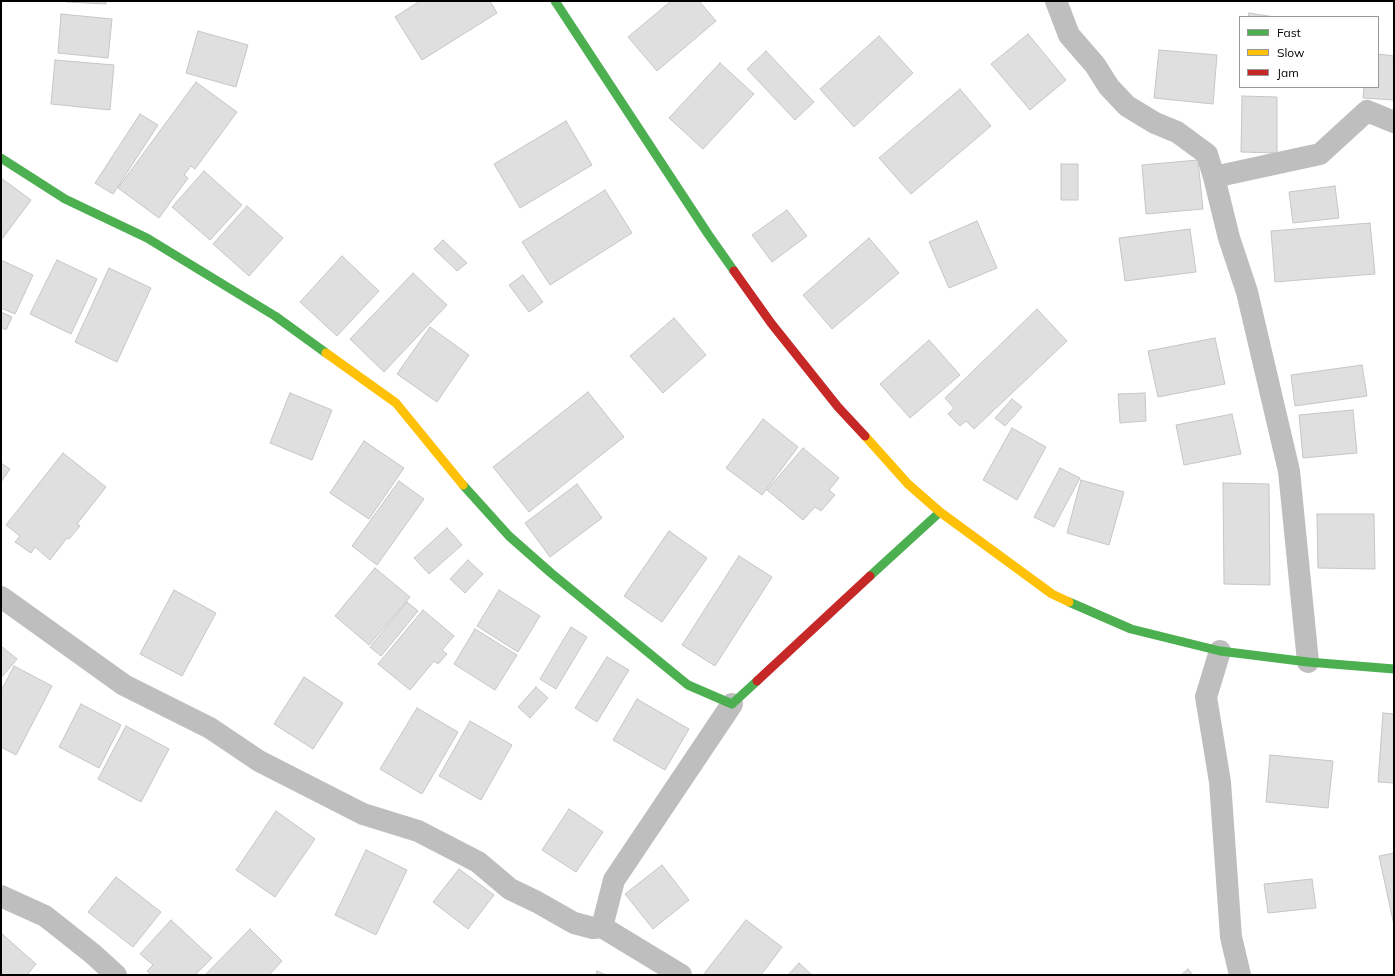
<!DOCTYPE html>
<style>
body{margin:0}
#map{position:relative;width:1395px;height:976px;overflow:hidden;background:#fff;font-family:Mulish,sans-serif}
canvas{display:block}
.frame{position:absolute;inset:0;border:2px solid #000;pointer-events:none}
.legend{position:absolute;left:1239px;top:16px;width:140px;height:72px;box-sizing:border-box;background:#fff;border:1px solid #999;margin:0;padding:5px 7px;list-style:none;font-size:12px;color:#000}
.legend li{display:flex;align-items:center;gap:8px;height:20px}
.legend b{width:20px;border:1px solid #999}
</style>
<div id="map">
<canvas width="1395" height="976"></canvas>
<div class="frame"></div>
<ul class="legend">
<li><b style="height:5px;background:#4caf50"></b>Fast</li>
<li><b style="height:5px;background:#ffc107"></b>Slow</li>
<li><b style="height:5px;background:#c62828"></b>Jam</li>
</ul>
</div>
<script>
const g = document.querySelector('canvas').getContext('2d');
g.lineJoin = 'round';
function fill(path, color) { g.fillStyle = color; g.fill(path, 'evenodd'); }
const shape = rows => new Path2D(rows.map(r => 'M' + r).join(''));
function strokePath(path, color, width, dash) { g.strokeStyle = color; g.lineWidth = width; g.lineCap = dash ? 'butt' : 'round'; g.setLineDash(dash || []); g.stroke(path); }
const building = shape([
 [66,1,106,1,106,4,66,2,66,1],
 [420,1,490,1,497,13,422,60,395,17,420,1],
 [671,1,699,1,716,21,657,71,628,37,671,1],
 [1249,13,1275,17,1248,17,1249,13],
 [61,14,112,19,108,58,58,53,61,14],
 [198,31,248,45,236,87,186,73,198,31],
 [1028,34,1066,80,1030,110,991,64,1028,34],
 [879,36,913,73,854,127,820,89,879,36],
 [1159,50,1217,55,1213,104,1154,98,1159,50],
 [766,51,814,102,795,120,747,69,766,51],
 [1378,54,1394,56,1394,100,1363,98,1364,87,1378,87,1378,54],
 [55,60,114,65,110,110,51,104,55,60],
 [720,63,754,94,703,149,669,118,720,63],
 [196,82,237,112,195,169,191,166,184,175,188,178,159,218,118,188,196,82],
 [960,89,991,126,911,194,879,158,960,89],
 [1242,96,1277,97,1277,153,1241,152,1242,96],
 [140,114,158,125,113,194,95,183,140,114],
 [566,121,592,165,520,208,494,164,566,121],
 [1198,160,1203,209,1146,214,1142,165,1198,160],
 [1061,164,1078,164,1078,200,1061,200,1061,164],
 [204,171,242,205,210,240,172,207,204,171],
 [1,178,31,200,2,239,1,239,1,178],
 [1335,186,1339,218,1293,223,1289,192,1335,186],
 [605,190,632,233,550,285,522,242,605,190],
 [247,206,283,238,249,276,213,244,247,206],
 [787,210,807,236,772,262,752,235,787,210],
 [977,221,997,268,949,288,929,242,977,221],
 [1370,223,1375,274,1275,282,1271,231,1370,223],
 [1190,229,1196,272,1125,281,1119,238,1190,229],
 [869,238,899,273,832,329,803,295,869,238],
 [443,240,467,263,457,271,434,249,443,240],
 [342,256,379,291,337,336,300,302,342,256],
 [1,260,33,275,15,314,1,308,1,260],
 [57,260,97,279,71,334,30,314,57,260],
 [109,268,151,288,117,362,75,342,109,268],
 [413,273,447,305,384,372,350,339,413,273],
 [523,275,543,302,529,312,509,285,523,275],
 [1037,309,1067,341,974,429,966,421,960,426,948,414,954,408,945,398,1037,309],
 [1,312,12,317,6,330,1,327,1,312],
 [674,318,706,355,663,393,630,356,674,318],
 [430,327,469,355,437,402,397,374,430,327],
 [1215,338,1225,384,1158,397,1148,351,1215,338],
 [929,340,960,375,910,418,880,384,929,340],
 [1362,365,1367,396,1295,406,1291,375,1362,365],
 [588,392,624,437,529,512,493,467,588,392],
 [290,393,332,410,312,460,270,443,290,393],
 [1145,393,1146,421,1120,423,1118,394,1145,393],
 [1012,399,1022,407,1005,426,995,418,1012,399],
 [1353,410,1357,453,1303,458,1299,415,1353,410],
 [1232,414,1241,454,1184,465,1176,425,1232,414],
 [763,419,798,447,762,495,726,468,763,419],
 [1012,428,1046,447,1017,500,983,480,1012,428],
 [364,441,404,468,369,519,330,493,364,441],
 [803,448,839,478,829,490,835,495,821,511,815,507,803,520,767,490,803,448],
 [63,453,106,487,77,524,80,526,69,539,67,538,50,560,35,547,31,553,15,542,20,536,6,525,63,453],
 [1,463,10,469,1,482,1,463],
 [1060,468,1080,478,1054,527,1034,517,1060,468],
 [1081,480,1124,492,1109,545,1067,533,1081,480],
 [399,481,424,499,377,565,352,546,399,481],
 [1223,483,1269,484,1270,585,1224,584,1223,483],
 [577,484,602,518,550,557,525,523,577,484],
 [1317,514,1374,514,1375,569,1318,568,1317,514],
 [447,528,462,545,429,574,414,558,447,528],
 [669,531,707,558,662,622,624,596,669,531],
 [739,556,772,577,715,666,682,645,739,556],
 [468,560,483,574,465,593,450,579,468,560],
 [375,568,410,597,369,645,335,616,375,568],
 [174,590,216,613,182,676,140,654,174,590],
 [499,590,540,616,518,652,477,626,499,590],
 [407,602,418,611,381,656,370,647,407,602],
 [423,610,454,636,442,650,447,654,438,664,434,661,410,690,378,664,423,610],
 [571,627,587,637,556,689,540,679,571,627],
 [475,629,517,655,495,690,454,664,475,629],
 [1,646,17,659,1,678,1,646],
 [607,657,629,670,597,722,575,708,607,657],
 [14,666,52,686,16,755,1,747,1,691,14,666],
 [304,677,343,703,313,749,274,724,304,677],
 [536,687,548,698,530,718,518,707,536,687],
 [637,699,689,729,665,770,613,740,637,699],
 [81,704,121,725,99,768,59,747,81,704],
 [417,708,458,732,422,794,380,769,417,708],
 [1383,713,1394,714,1394,783,1378,782,1383,713],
 [470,721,512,745,481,800,439,776,470,721],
 [126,726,169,749,141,802,98,779,126,726],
 [1270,755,1333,761,1328,808,1266,802,1270,755],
 [569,809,603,832,576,872,542,850,569,809],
 [276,811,315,839,275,897,236,870,276,811],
 [366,850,407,870,376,935,335,915,366,850],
 [1394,853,1394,925,1379,856,1394,853],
 [662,865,689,900,653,929,625,894,662,865],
 [459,869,494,895,468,929,433,902,459,869],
 [116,877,161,912,133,947,88,912,116,877],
 [1312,879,1316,908,1268,913,1264,884,1312,879],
 [171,920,212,958,195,975,151,975,147,971,153,965,140,954,171,920],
 [746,920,782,947,761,975,703,975,746,920],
 [250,929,282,961,269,975,205,975,250,929],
 [1,933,36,964,27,975,1,975,1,933],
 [799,963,812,975,788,975,799,963],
 [1188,969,1193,975,1181,975,1188,969],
 [597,971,606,975,596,975,597,971]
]);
const street = shape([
 [1056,1,1069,35,1095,65,1109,87,1127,106,1155,123,1177,132,1207,154,1214,177],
 [1,597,124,685,210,728,259,761,363,814,418,831,478,862,510,889,537,902,574,923,593,928,602,927,681,975],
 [1220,651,1206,697,1220,782,1231,937,1240,975],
 [1308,662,1289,471,1247,292,1229,238,1214,177,1320,154,1367,111,1394,122],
 [1,896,45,916,93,954,116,975],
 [602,927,614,880,732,704]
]);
const fast = shape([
 [555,1,708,234,734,271],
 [1,158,65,199,147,238,275,316,326,353],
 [463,485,509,536,551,573,688,685,732,704,757,681],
 [870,576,940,512],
 [1069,602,1131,629,1220,651,1308,662,1394,669]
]);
const slow = shape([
 [326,353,396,403,463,485],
 [865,436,908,484,940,512,1052,594,1069,602]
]);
const jam = shape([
 [734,271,771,323,838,407,865,436],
 [757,681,870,576]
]);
fill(building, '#dfdfdf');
strokePath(building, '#c6c6c6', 1);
strokePath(street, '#bebebe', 22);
strokePath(fast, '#4caf50', 9);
strokePath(slow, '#ffc107', 9);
strokePath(jam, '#c62828', 9);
</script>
